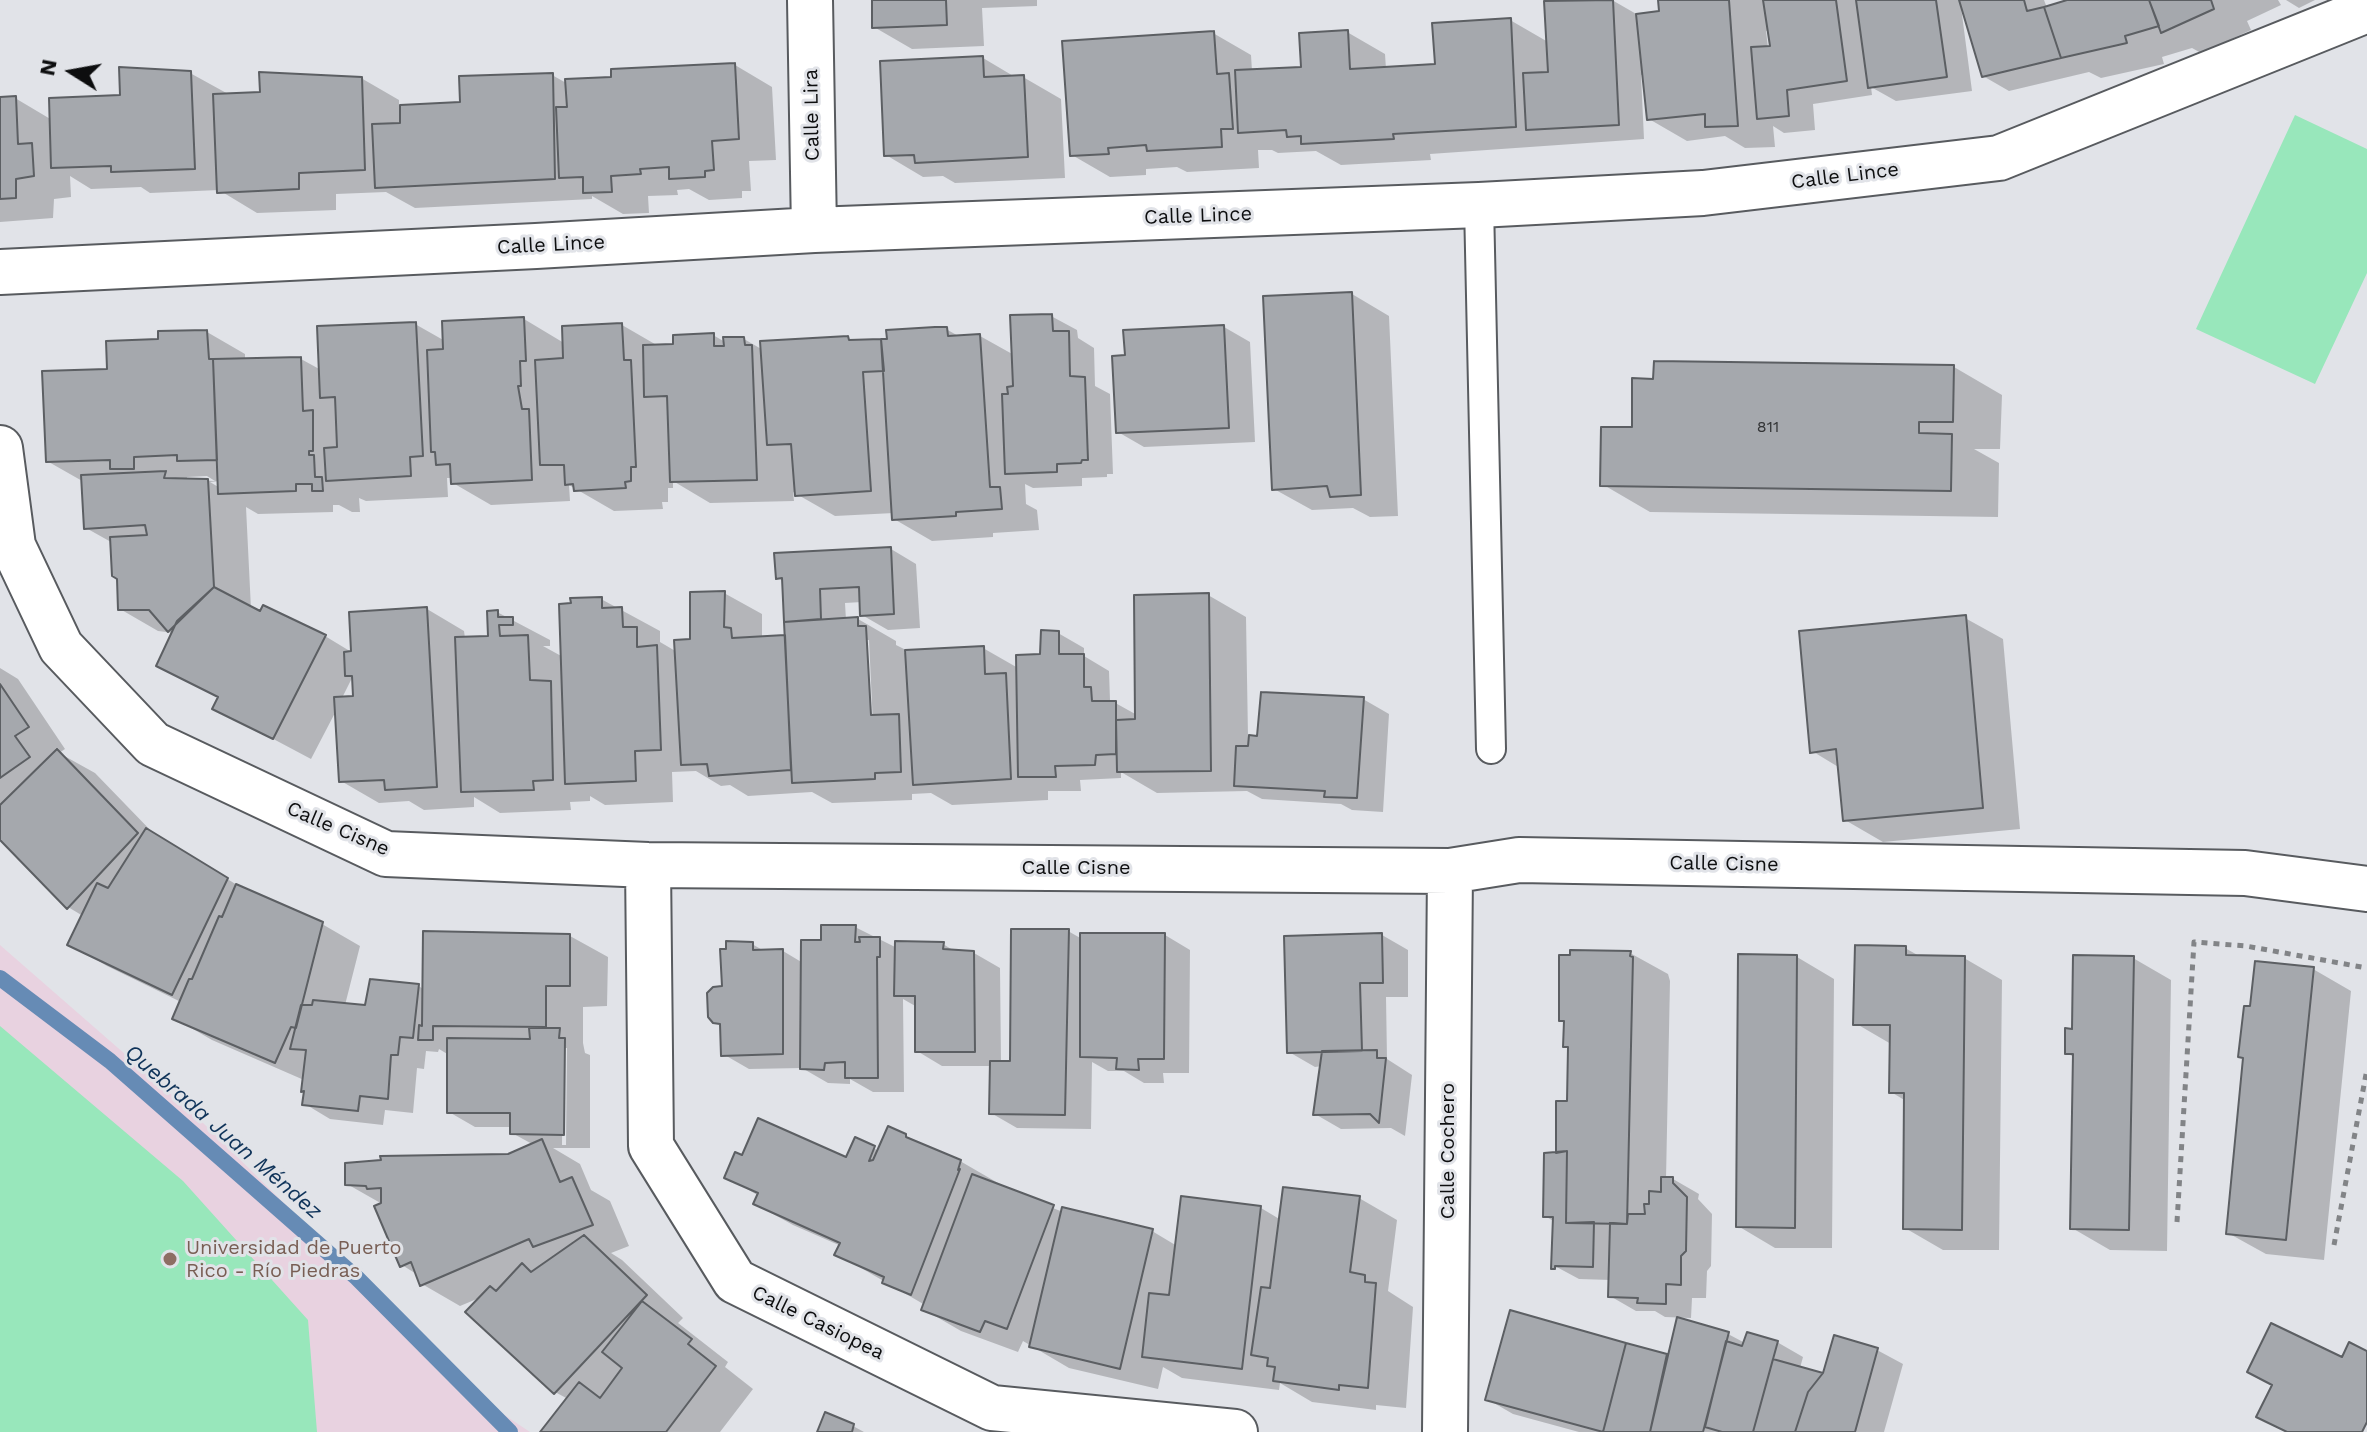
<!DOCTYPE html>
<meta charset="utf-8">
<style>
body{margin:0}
#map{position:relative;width:2367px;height:1432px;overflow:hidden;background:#e1e3e8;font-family:"Work Sans",sans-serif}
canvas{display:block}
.north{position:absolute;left:32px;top:32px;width:80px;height:80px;-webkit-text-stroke:6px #e1e3e8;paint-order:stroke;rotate:281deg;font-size:22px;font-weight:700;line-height:32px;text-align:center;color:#0d0e0f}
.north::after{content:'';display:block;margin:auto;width:28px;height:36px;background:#0d0e0f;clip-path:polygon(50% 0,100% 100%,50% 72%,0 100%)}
</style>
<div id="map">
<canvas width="2367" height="1432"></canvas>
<div class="north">N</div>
</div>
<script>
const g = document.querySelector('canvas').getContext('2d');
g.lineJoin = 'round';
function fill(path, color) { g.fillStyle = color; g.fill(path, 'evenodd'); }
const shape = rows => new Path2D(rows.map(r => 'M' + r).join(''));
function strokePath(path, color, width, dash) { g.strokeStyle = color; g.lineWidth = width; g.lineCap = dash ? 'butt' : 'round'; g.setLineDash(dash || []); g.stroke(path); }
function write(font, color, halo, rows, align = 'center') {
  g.font = font + ' "Work Sans",sans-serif'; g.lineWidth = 6; g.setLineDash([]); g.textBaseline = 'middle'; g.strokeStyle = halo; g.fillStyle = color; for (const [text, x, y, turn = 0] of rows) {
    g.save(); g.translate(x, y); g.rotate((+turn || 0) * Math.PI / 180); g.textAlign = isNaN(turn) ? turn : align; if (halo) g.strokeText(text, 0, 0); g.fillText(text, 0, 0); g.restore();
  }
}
const education = shape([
 [0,945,196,1116,485,1402,530,1432,0,1432]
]);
const green = shape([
 [2295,115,2367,149,2367,273,2315,384,2196,329],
 [0,1026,183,1181,308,1320,317,1432,0,1432]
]);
const shadow = shape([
 [874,0,1037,0,1037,6,982,8,984,46,912,49,874,27],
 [1612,0,1638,15,1661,13,1660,0,2044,0,2047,8,2069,0,2278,0,2281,5,2247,21,2251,30,2201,53,2192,48,2162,57,2164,64,2101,78,2089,72,2009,91,1983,76,1963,7,1961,7,1972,91,1896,101,1871,87,1872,95,1813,104,1815,130,1784,133,1773,126,1775,147,1745,148,1725,136,1687,141,1649,119,1645,75,1641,75,1644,139,1430,154,1431,160,1341,165,1316,151,1278,153,1272,150,1258,150,1259,168,1187,172,1177,167,1146,169,1146,175,1110,177,1072,155,1213,33,1251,55,1252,71,1303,69,1347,32,1385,54,1386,69,1437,66,1510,20,1548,42],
 [1770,30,1772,48,1768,48,1766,31],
 [2286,0,2315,0,2299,8],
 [983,58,1015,77,1023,77,1061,99,1065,178,955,183,943,176,923,177,886,155],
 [735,65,772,87,776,160,749,161,751,191,742,191,742,198,709,200,689,189,677,190,678,195,648,196,649,213,623,214,592,196,592,199,415,208,386,192,336,194,336,210,257,213,219,190,150,193,141,187,91,189,70,176,71,197,54,199,53,218,0,222,0,99,15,98,52,120,190,73,230,95,262,94,361,78,399,100,399,107,462,104,552,75,568,84],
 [1352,294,1389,316,1398,516,1370,517,1353,508,1312,510,1274,489],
 [1051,316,1077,330,1078,338,1094,348,1095,386,1110,394,1113,474,1107,474,1107,477,1082,478,1082,486,1033,488,1025,484,1026,504,1037,510,1039,530,993,533,993,537,932,541,894,519,894,513,835,516,793,492,794,501,710,503,673,481,673,488,668,488,668,502,662,502,663,509,614,511,569,485,570,501,491,505,453,483,453,478,447,478,448,497,366,501,359,498,360,512,352,512,339,505,333,505,333,512,258,514,246,507,251,609,325,636,353,653,427,609,464,631,465,638,490,638,497,612,550,640,550,646,543,646,563,657,601,599,660,631,660,642,677,652,692,640,724,593,762,614,762,639,787,637,784,581,777,578,891,549,916,564,920,628,888,630,862,615,862,602,845,603,846,620,858,619,896,641,896,645,904,649,904,653,983,648,1018,668,1042,656,1058,633,1084,648,1084,656,1109,671,1110,700,1137,715,1208,595,1246,617,1248,737,1259,738,1363,699,1389,714,1383,812,1352,810,1341,804,1262,799,1247,791,1157,793,1121,772,1121,778,1080,780,1081,791,1048,791,1048,800,952,805,931,793,912,794,912,800,832,803,812,792,748,796,730,785,721,786,696,771,672,772,673,802,605,805,590,796,590,801,570,802,571,810,500,813,474,797,474,807,424,810,409,801,379,803,341,781,337,709,311,759,215,708,219,698,159,665,174,633,158,631,120,609,119,578,111,542,86,528,84,482,47,461,109,370,160,341,207,332,245,354,245,360,301,359,321,370,415,324,445,341,524,319,564,343,622,325,660,347,676,346,713,335,725,342,744,339,763,350,847,338,854,342,890,341,946,329,960,337,980,336,1014,355],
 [207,476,215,481,187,480,187,477],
 [220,481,220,488,210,482],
 [865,640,869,640,873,725,869,725],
 [354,674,356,698,342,698],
 [1224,327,1250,342,1255,442,1144,447,1118,432,1127,357],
 [1954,367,2002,395,2000,449,1974,449,1999,463,1998,517,1650,512,1602,484,1634,429],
 [1965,618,2003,639,2020,829,1883,842,1845,820,1840,768,1812,751],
 [0,668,18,679,65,749,59,753,95,773,155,835,247,891,322,924,360,946,345,1005,366,1007,418,986,424,989,570,936,608,957,607,1006,583,1007,583,1043,585,1053,590,1055,590,1148,553,1148,580,1164,591,1190,610,1201,629,1246,611,1253,622,1260,683,1318,678,1323,728,1362,725,1367,753,1389,720,1432,543,1432,568,1399,555,1392,484,1296,460,1306,422,1284,418,1275,402,1265,384,1205,347,1184,509,1156,534,1145,512,1133,512,1127,475,1127,449,1112,449,1055,439,1049,438,1052,426,1051,424,1069,417,1068,413,1113,385,1110,383,1125,330,1119,305,1104,304,1080,212,1040,174,1018,181,1002,107,966,70,944,83,916,68,907,0,837],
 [563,1048,567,1048,566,1145,562,1145],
 [855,927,897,948,943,944,956,952,974,953,1000,968,1001,1063,1012,1063,1068,931,1082,939,1165,935,1190,950,1189,1073,1163,1073,1164,1083,1144,1083,1124,1071,1108,1071,1092,1062,1091,1129,1017,1128,991,1113,992,1066,942,1066,917,1051,917,1007,903,999,904,1092,873,1092,850,1079,850,1084,828,1083,802,1068,749,1069,723,1054,722,1026,714,1021,724,988,752,944,766,952,783,951,803,963,823,942],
 [1382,935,1408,950,1408,997,1386,997,1387,1059,1412,1075,1405,1136,1391,1128,1341,1129,1315,1114,1322,1066,1315,1067,1289,1052],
 [1905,948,1921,957,1964,958,2002,980,1999,1250,1943,1250,1905,1228,1906,1101,1891,1092,1891,1044,1855,1023],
 [1630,953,1668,974,1670,981,1666,1179,1673,1179,1699,1194,1698,1199,1712,1214,1711,1266,1707,1271,1706,1298,1692,1298,1691,1318,1665,1317,1655,1311,1636,1311,1610,1296,1611,1280,1579,1279,1553,1265,1555,1222,1545,1216,1569,1103,1570,1048,1565,1046,1566,1023,1561,1020],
 [1797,957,1834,979,1832,1248,1775,1248,1738,1226],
 [2133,958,2171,980,2167,1251,2110,1250,2072,1228,2075,1058,2067,1053,2074,1031],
 [2313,969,2351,991,2324,1260,2266,1254,2228,1233,2252,1008],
 [906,1136,960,1161,998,1183,997,1186,1063,1212,1152,1231,1177,1246,1261,1208,1281,1220,1359,1198,1397,1220,1388,1291,1413,1307,1406,1408,1376,1405,1376,1410,1312,1402,1280,1383,1279,1390,1182,1378,1163,1367,1158,1389,1069,1368,1023,1341,1018,1352,961,1331,923,1309,925,1305,837,1254,841,1246,793,1225,755,1204,759,1196,727,1177,743,1158,847,1160,856,1140,879,1151],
 [1512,1313,1668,1356,1728,1334,1745,1343,1777,1342,1803,1357,1800,1368,1824,1375,1877,1350,1903,1364,1884,1432,1579,1432,1513,1414,1487,1399],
 [853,1426,864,1432,819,1432]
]);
const stream = shape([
 [0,978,110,1061,357,1278,510,1432]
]);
const building = shape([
 [872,0,946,0,947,25,872,28,872,0],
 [1613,0,1619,125,1526,130,1523,73,1548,72,1544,1,1613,0],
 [1658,0,1729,0,1738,126,1705,127,1705,114,1647,120,1636,14,1659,11,1658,0],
 [1763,0,1836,0,1847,81,1787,90,1789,116,1757,119,1751,47,1770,46,1763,0],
 [1856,0,1936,0,1947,77,1868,88,1856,0],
 [1959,0,2024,0,2027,11,2044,7,2061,58,1982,77,1959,0],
 [2067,0,2149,0,2159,26,2125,36,2127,43,2061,58,2044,7,2067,0],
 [2149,0,2211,0,2214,9,2161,33,2149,0],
 [1511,18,1516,127,1393,134,1394,139,1301,144,1301,136,1287,137,1286,130,1238,133,1235,70,1301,67,1299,33,1348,30,1350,69,1435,64,1432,23,1511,18],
 [1214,31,1217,74,1229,73,1233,129,1221,129,1222,147,1147,151,1146,145,1108,148,1109,154,1070,156,1062,41,1214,31],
 [983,56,984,77,1024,75,1028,157,915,163,914,155,884,156,880,61,983,56],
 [735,63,739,139,712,141,714,170,705,171,705,177,669,179,669,167,640,169,641,174,611,176,612,192,583,193,583,177,559,178,556,107,567,107,565,79,611,77,611,69,735,63],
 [119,67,191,71,195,169,111,172,111,166,51,168,49,98,120,95,119,67],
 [259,72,362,77,365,170,299,173,299,189,217,193,213,94,260,92,259,72],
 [553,73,555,179,375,188,372,124,400,123,400,105,460,102,459,76,553,73],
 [16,96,18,144,32,143,34,176,16,179,16,198,0,199,0,97,16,96],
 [1352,292,1361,495,1330,497,1327,486,1272,490,1263,296,1352,292],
 [1052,314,1053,331,1069,331,1070,376,1085,377,1088,460,1082,460,1081,463,1057,464,1057,472,1005,474,1002,394,1008,394,1007,387,1013,386,1010,315,1052,314],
 [524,317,526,361,520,361,521,386,518,386,522,409,529,409,532,480,451,484,450,464,436,465,435,452,431,452,427,350,443,349,442,321,524,317],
 [416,322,423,456,410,457,411,476,326,481,324,448,337,447,335,397,320,398,317,326,416,322],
 [622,323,624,360,631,360,636,467,631,467,631,481,625,482,626,488,574,491,573,484,565,485,564,465,540,465,535,360,563,358,562,326,622,323],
 [1224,325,1229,428,1116,433,1112,356,1125,355,1123,330,1224,325],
 [935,327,947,327,948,336,980,334,990,487,1000,487,1002,509,956,512,956,516,892,520,881,339,887,339,886,330,935,327],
 [207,330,209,359,213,359,217,460,177,461,177,455,134,457,134,469,110,469,110,460,46,462,42,371,107,369,106,341,158,339,158,331,207,330],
 [714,333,714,346,724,346,723,337,744,337,745,345,752,345,757,480,670,482,667,396,644,397,643,345,673,344,673,335,714,333],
 [848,336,849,340,881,339,884,371,863,372,871,491,795,496,791,444,767,445,760,341,848,336],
 [301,357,303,411,313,410,313,451,309,451,309,455,314,455,315,477,322,477,323,491,312,491,312,484,296,484,296,491,218,494,213,359,301,357],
 [1654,361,1954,365,1953,422,1919,422,1919,433,1952,434,1951,491,1600,486,1601,427,1632,427,1632,378,1653,379,1654,361],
 [166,471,164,478,208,479,214,587,168,632,149,610,118,610,117,579,112,576,110,537,147,535,145,525,84,529,81,475,166,471],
 [891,547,894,614,860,616,859,587,820,589,821,619,784,622,782,578,776,579,774,553,891,547],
 [214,587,260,611,263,605,326,635,273,739,212,709,218,697,156,666,177,621,214,587],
 [725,591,724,627,731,628,732,638,785,635,791,770,709,776,707,764,681,765,674,640,690,639,690,592,725,591],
 [1209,593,1211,771,1117,772,1116,720,1135,719,1134,595,1209,593],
 [602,597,602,608,622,607,623,627,637,627,637,647,657,645,661,750,635,751,636,781,565,784,559,604,571,603,570,598,602,597],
 [427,607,437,787,385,790,384,780,339,782,334,697,353,696,352,676,345,676,344,652,351,651,349,612,427,607],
 [498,610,498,617,513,617,513,625,499,625,500,636,528,635,530,680,551,681,553,780,533,781,534,790,461,792,455,637,488,636,487,611,498,610],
 [1966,615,1983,808,1843,821,1836,749,1810,753,1799,631,1966,615],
 [858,617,858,626,866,626,871,715,899,714,901,772,875,773,875,779,792,783,784,622,858,617],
 [1041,630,1059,631,1059,654,1084,654,1084,687,1091,687,1092,701,1116,701,1116,754,1096,755,1095,765,1055,766,1056,777,1018,777,1016,655,1040,654,1041,630],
 [984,646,985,674,1006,673,1011,779,913,785,905,650,984,646],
 [0,684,29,727,15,736,30,757,0,778,0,684],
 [1261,692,1364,697,1357,798,1324,797,1325,791,1234,786,1236,746,1248,746,1249,735,1257,736,1261,692],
 [57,749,138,833,67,909,0,840,0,805,57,749],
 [146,828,228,878,172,995,67,945,97,883,108,888,146,828],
 [236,884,323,922,296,1028,291,1027,275,1063,172,1019,189,979,192,979,219,916,222,917,236,884],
 [821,925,856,925,855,942,860,942,859,937,880,937,880,957,877,957,878,1078,845,1078,845,1062,825,1063,824,1070,800,1069,801,940,821,940,821,925],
 [1011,929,1069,929,1065,1115,989,1114,990,1061,1010,1061,1011,929],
 [423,931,570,934,570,986,546,986,546,1027,433,1026,433,1040,418,1040,419,1025,422,1026,423,931],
 [1080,933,1165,933,1164,1059,1138,1059,1139,1070,1116,1069,1117,1058,1080,1057,1080,933],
 [1382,933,1383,983,1360,983,1362,1051,1287,1053,1284,936,1382,933],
 [726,941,753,942,753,950,783,949,783,1054,721,1056,720,1024,713,1023,708,1017,707,993,713,987,722,986,720,949,726,949,726,941],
 [895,941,944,942,943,949,974,951,975,1052,915,1052,915,996,894,996,895,941],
 [1855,945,1906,946,1906,955,1965,956,1962,1230,1903,1229,1904,1093,1889,1093,1890,1025,1853,1025,1855,945],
 [1570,950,1631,951,1630,956,1633,957,1627,1224,1566,1223,1567,1151,1556,1153,1556,1101,1567,1101,1568,1047,1563,1047,1564,1021,1559,1021,1559,955,1570,955,1570,950],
 [1738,954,1797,955,1795,1228,1736,1227,1738,954],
 [2073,955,2134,956,2129,1230,2070,1229,2073,1054,2065,1054,2065,1028,2072,1029,2073,955],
 [2255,961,2314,967,2286,1240,2226,1234,2243,1058,2238,1057,2244,1006,2250,1006,2255,961],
 [370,979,419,984,413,1038,400,1037,398,1055,391,1055,388,1099,360,1096,358,1111,302,1105,304,1091,301,1092,306,1050,290,1049,301,1005,312,1005,313,1000,365,1005,370,979],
 [529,1028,560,1028,559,1038,565,1038,564,1135,510,1134,510,1113,447,1113,447,1038,530,1039,529,1028],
 [1377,1050,1377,1058,1386,1058,1379,1123,1370,1114,1313,1115,1322,1051,1377,1050],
 [758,1118,846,1157,855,1137,875,1146,869,1161,873,1160,888,1126,906,1134,906,1137,961,1160,958,1170,960,1169,911,1295,882,1283,884,1277,834,1255,840,1243,753,1204,758,1193,724,1178,735,1152,742,1155,758,1118],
 [542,1139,560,1182,572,1177,593,1225,533,1247,529,1239,420,1286,411,1262,400,1267,374,1206,381,1203,381,1188,367,1189,366,1186,345,1185,345,1163,381,1160,380,1156,508,1154,542,1139],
 [1567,1151,1566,1223,1594,1222,1593,1267,1555,1266,1555,1269,1551,1269,1553,1217,1543,1217,1544,1153,1567,1151],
 [972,1174,1054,1205,1007,1329,985,1321,980,1332,921,1310,972,1174],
 [1661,1177,1673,1177,1673,1183,1687,1197,1686,1251,1681,1256,1681,1285,1666,1284,1666,1304,1637,1303,1638,1298,1608,1297,1610,1223,1627,1224,1628,1214,1645,1214,1644,1204,1649,1204,1649,1191,1661,1192,1661,1177],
 [1283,1187,1360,1196,1350,1272,1365,1275,1365,1282,1376,1283,1368,1388,1339,1385,1339,1390,1273,1381,1275,1367,1267,1366,1268,1358,1251,1355,1261,1287,1270,1288,1283,1187],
 [1181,1196,1261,1206,1242,1369,1142,1357,1149,1293,1169,1295,1181,1196],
 [1062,1207,1153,1229,1120,1369,1029,1347,1062,1207],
 [584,1235,647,1295,554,1394,465,1312,490,1286,496,1291,522,1263,531,1272,584,1235],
 [642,1301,692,1339,688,1344,716,1366,666,1432,540,1432,579,1382,600,1398,622,1368,602,1352,642,1301],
 [1510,1310,1626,1343,1603,1432,1485,1400,1510,1310],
 [1677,1317,1729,1332,1703,1432,1650,1432,1677,1317],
 [2271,1323,2342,1357,2349,1342,2367,1351,2367,1422,2362,1432,2287,1432,2256,1417,2272,1385,2247,1372,2271,1323],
 [1747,1332,1778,1341,1753,1432,1722,1432,1705,1427,1726,1341,1742,1346,1747,1332],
 [1834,1335,1878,1348,1855,1432,1795,1432,1808,1392,1823,1373,1834,1335],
 [1626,1343,1667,1354,1650,1432,1603,1432,1626,1343],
 [1773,1359,1823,1373,1808,1392,1795,1432,1753,1432,1773,1359],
 [825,1412,854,1424,852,1432,817,1432,825,1412]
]);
const path = shape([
 [2177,1222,2194,942,2246,946,2367,968],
 [2334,1245,2367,1069]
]);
const lane = shape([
 [1479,205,1491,749]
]);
const street = shape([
 [810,0,814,230],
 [0,272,536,246,814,230,1479,205,1703,193,1999,158,2367,10],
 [0,448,13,546,61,647,153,744,386,854,648,865,1450,871,1519,860,2245,873,2367,889],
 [648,865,651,1146,735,1281,992,1408,1235,1432],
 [1445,1432,1450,871]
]);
const markers = [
 [170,1259,8,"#8d6e63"]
];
const numberNames = [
 ["811",1768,427]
];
const streetNames = [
 ["Calle Lira",812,115,-91],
 ["Calle Lince",1845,176,-7],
 ["Calle Lince",1198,216,-2],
 ["Calle Lince",551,245,-3],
 ["Calle Cisne",338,829,23],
 ["Calle Cisne",1724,864,1],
 ["Calle Cisne",1076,868],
 ["Calle Cochero",1448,1151,-90],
 ["Calle Casiopea",818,1323,26]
];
const educationNames = [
 ["Universidad de Puerto",186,1248],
 ["Rico - Río Piedras",186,1271]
];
const waterNames = [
 ["Quebrada Juan Méndez",223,1132,41]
];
fill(education, '#e8d2e0');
fill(green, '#98e7bb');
fill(shadow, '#0003');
strokePath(stream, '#668bb5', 16);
fill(building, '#a5a8ad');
strokePath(building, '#5c5f63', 2);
strokePath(lane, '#585b5f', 32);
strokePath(street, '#585b5f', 48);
strokePath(path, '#828487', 5, [6, 6]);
strokePath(lane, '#fff', 28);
strokePath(street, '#fff', 44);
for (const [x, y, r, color] of markers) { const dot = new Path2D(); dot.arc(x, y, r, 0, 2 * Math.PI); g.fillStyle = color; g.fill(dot); strokePath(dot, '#e1e3e8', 3); }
write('16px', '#333436', null, numberNames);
write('20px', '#0d0e0f', '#e1e3e8', streetNames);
write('20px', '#785e54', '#e1e3e8', educationNames, 'left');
write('italic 22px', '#0f3359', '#e1e3e8', waterNames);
</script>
